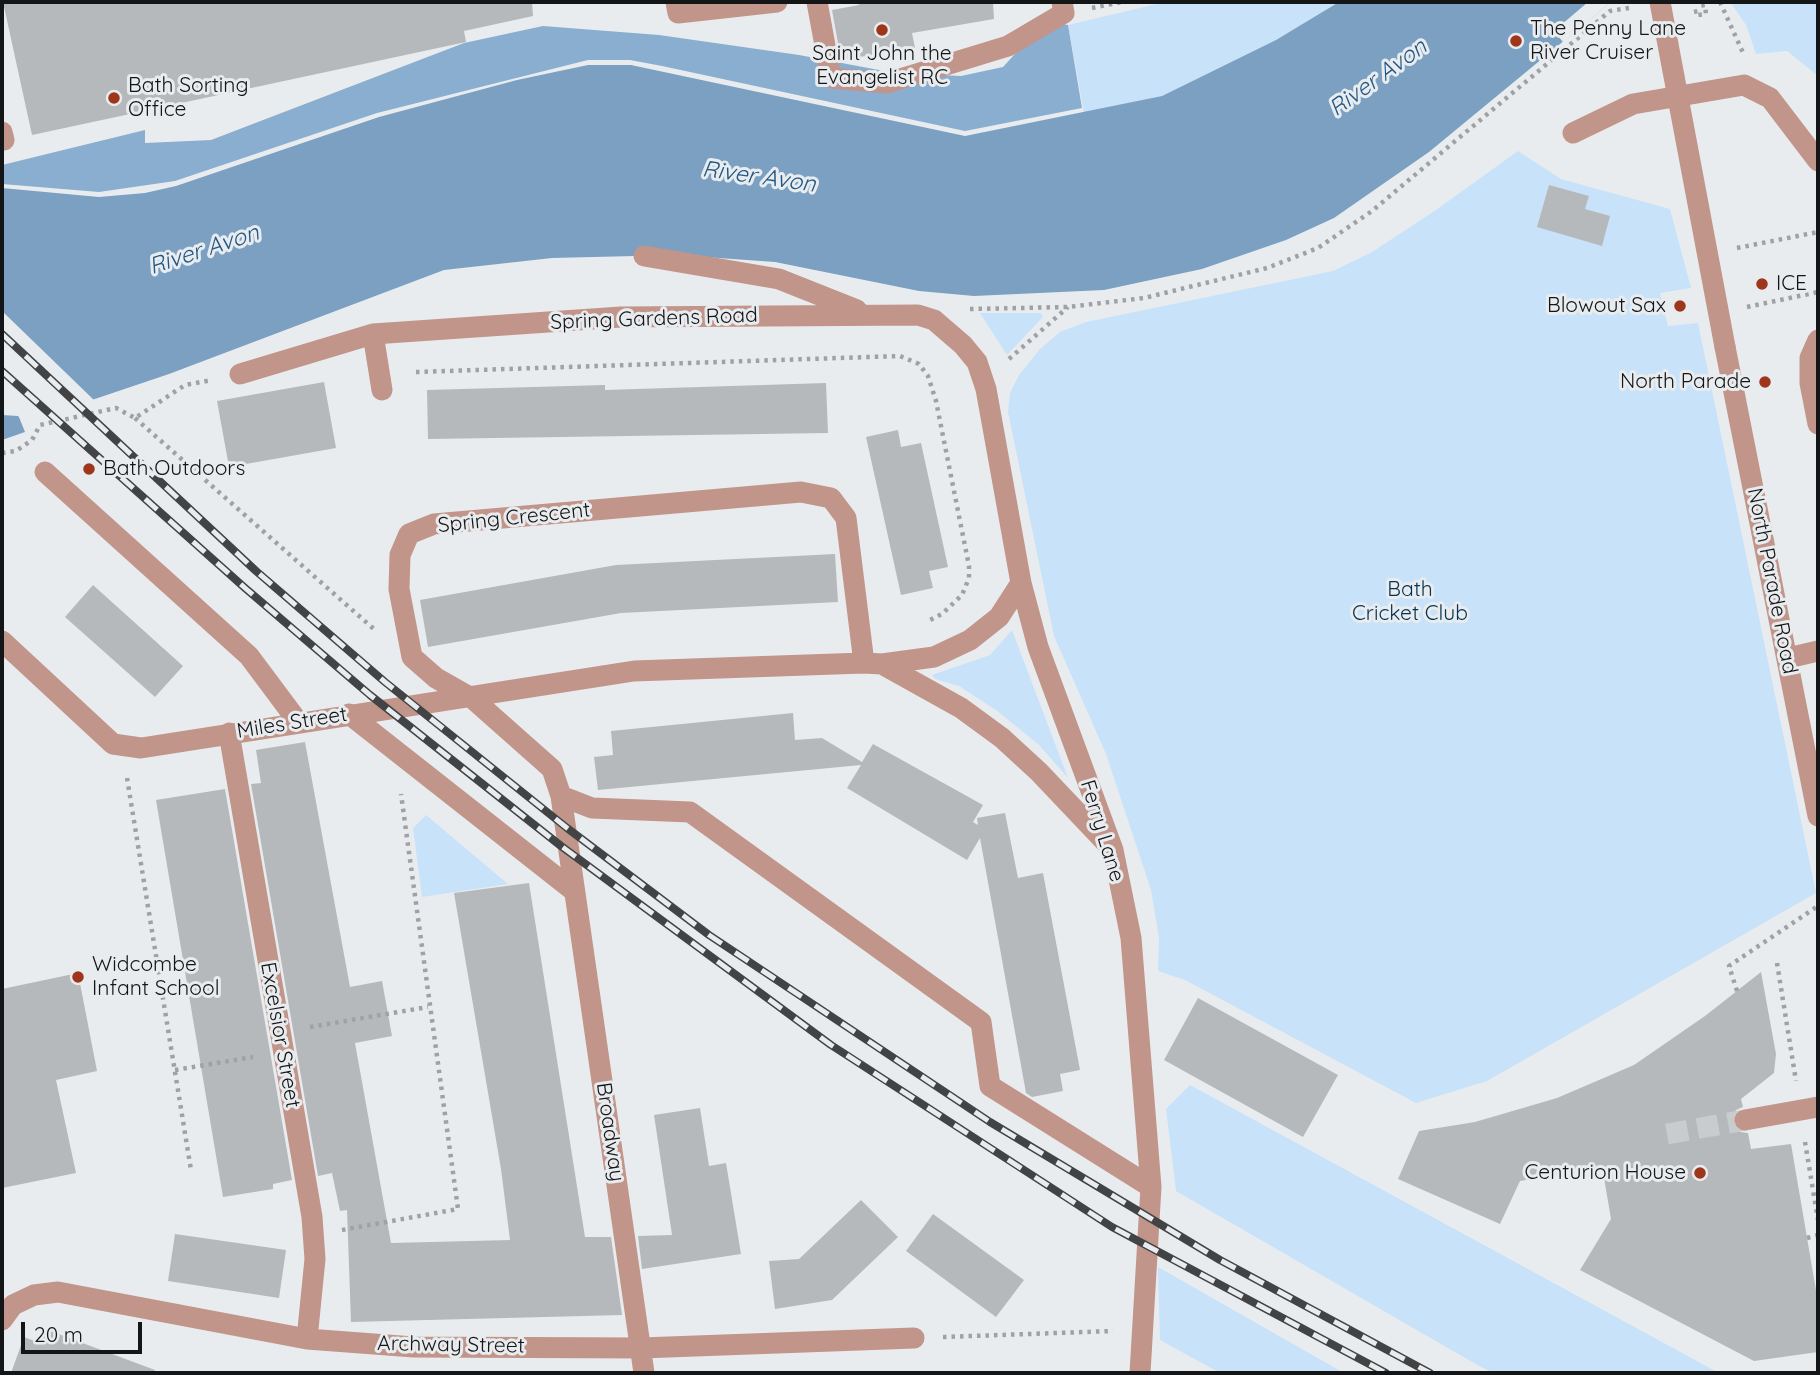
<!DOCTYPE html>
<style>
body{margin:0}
#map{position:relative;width:1820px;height:1375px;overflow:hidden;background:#e9ecef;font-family:Quicksand,sans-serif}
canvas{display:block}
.frame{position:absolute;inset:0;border:4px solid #141516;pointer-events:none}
.scale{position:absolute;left:21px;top:1322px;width:121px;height:32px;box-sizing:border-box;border:4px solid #141516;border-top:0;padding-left:9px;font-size:21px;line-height:24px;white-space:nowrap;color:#141516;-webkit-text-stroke:5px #e9ecef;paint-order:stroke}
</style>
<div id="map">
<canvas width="1820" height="1375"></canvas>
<div class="frame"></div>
<div class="scale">20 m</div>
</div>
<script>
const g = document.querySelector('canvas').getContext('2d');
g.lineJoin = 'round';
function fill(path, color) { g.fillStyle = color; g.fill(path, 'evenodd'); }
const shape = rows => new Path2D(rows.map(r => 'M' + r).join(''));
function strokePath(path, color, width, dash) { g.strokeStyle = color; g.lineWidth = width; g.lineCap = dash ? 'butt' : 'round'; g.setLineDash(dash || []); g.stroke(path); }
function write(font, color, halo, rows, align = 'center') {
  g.font = font + ' Quicksand,sans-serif'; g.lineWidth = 6; g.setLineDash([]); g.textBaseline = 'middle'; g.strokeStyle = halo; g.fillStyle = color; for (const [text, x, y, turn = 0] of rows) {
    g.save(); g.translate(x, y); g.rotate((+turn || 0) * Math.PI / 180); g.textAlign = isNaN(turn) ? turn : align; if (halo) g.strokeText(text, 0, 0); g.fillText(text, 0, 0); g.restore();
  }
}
const green = shape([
 [1165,2,1339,2,1276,40,1162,96,1084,113,1068,25],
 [1730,2,1818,2,1818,76,1787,51,1756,54,1746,25],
 [1518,151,1561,179,1670,209,1691,288,1660,293,1668,326,1698,323,1816,893,1487,1081,1416,1103,1185,980,1158,971,1159,938,1151,890,1106,754,1054,636,1008,412,1010,393,1019,375,1040,349,1060,332,1086,322,1333,271,1372,252,1433,212],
 [980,313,1041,313,1043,317,1007,355],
 [1012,630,1068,778,1039,745,996,710,959,686,935,679,932,675,990,655],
 [426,815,508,884,422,897,413,828],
 [1190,1085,1719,1373,1494,1373,1479,1366,1176,1191,1166,1109],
 [1158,1267,1344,1373,1220,1373,1160,1340]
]);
const forest = shape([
 [1045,21,1068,25,1082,108,965,131,662,66,630,60,588,60,377,113,175,181,99,192,2,184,2,165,145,130,145,143,211,140,464,43,543,26,659,35,799,55,895,73,961,76,1003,67]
]);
const water = shape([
 [1339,2,1611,2,1429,152,1334,218,1286,240,1202,269,1104,290,974,296,919,291,775,262,676,255,552,258,444,270,169,374,86,402,19,417,25,432,2,440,2,188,99,197,145,193,176,186,379,117,517,80,588,65,631,65,965,136,1162,96,1276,40]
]);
const pier = shape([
 [1588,2,1611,2,1563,42,1554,31],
 [2,311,96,402,23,420,24,422,18,416,2,415]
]);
const building = shape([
 [3,2,532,2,533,16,464,31,466,42,32,135],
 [858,2,993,2,994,19,912,33,915,48,841,60,832,10,859,5],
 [1549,185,1589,196,1585,209,1610,216,1602,246,1537,227],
 [324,382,336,448,229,467,217,401],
 [826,383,828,433,428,439,427,390,605,385,605,390],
 [898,430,901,447,921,443,948,567,929,571,933,588,901,595,866,437],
 [835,554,838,602,621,613,428,647,420,600,616,565],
 [93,585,183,666,155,697,65,617],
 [793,713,795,740,822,738,862,762,873,744,983,805,973,822,978,825,977,818,1005,813,1018,878,1043,873,1080,1070,1060,1074,1063,1091,1032,1097,1026,1093,980,838,967,860,847,788,861,765,598,790,594,757,613,755,611,731],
 [305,742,350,987,382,981,392,1036,355,1043,391,1243,510,1240,501,1169,454,893,529,883,585,1237,611,1237,622,1315,351,1322,347,1210,340,1211,332,1173,318,1176,251,784,261,783,256,750],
 [225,789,292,1180,273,1184,273,1189,223,1197,156,800],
 [1761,972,1776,1054,1774,1073,1741,1099,1743,1107,1736,1110,1732,1122,1740,1132,1748,1133,1751,1149,1791,1144,1818,1302,1818,1352,1754,1361,1580,1270,1611,1219,1602,1166,1520,1181,1500,1224,1398,1179,1419,1131,1475,1122,1557,1098,1634,1065,1705,1016],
 [78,973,97,1071,56,1080,76,1173,2,1188,2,989],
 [1198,998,1338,1075,1303,1137,1164,1060],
 [700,1108,709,1166,726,1163,741,1254,642,1269,638,1236,672,1235,654,1115],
 [861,1200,898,1237,832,1300,775,1309,769,1261,799,1259],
 [933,1214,1024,1280,996,1317,906,1251],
 [175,1234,286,1250,279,1298,168,1281],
 [45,1329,155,1370,154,1373,11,1373,24,1337,40,1343]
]);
const minorTunnel = shape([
 [1667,1134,1745,1120]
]);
const path = shape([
 [1720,2,1744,55],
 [1092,8,1122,2],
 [1694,12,1698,11,1698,15,1706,14,1705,5,1697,6],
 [1737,248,1818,232],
 [1747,307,1818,292],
 [970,309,1068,307,1144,298,1267,268,1318,248,1372,211,1610,11,1629,8],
 [1009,359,1068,307],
 [416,372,900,356,919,364,928,376,936,401,969,566,969,578,962,595,942,614,926,622],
 [135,418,375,630],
 [2,453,16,451,32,440,40,425,116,408,135,418,185,385,212,380],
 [127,778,191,1170],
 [1777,963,1796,1081],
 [1737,991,1729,966,1818,906],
 [310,1027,428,1007],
 [175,1070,253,1057],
 [1805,1142,1818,1220],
 [342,1230,458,1209,401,794],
 [1807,1238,1818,1235],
 [943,1337,1113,1331]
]);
const minor = shape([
 [676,2,678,13,777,2],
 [817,2,831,78,887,83,1008,46,1064,13,1062,2],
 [2,132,4,140],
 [1573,133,1633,104,1744,85,1770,98,1818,161],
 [644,256,779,279,857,310],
 [373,334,382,390],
 [1818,340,1810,358,1810,383,1818,424],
 [1725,347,1818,816],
 [240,374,373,334,621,317,918,315,934,320,963,345,977,362,986,389,1021,583,1038,647,1113,850,1131,938,1151,1187,1140,1373],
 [45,472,249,656,299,723],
 [2,641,113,744,141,748,634,671,864,663],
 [1788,658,1818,651],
 [882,664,934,657,970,640,999,617,1021,583],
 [349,714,574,891],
 [229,733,312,1217,315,1259,307,1339],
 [561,796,592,808,690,812,981,1022,990,1086,1151,1187],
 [1745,1120,1818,1107],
 [2,1320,13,1305,34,1295,58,1292,307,1339,414,1347,641,1348,914,1338],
 [644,1373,561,796,552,769,473,699,436,678,412,657,399,589,400,555,409,534,434,524,801,492,831,498,846,518,864,663,882,664,961,708,1002,738,1039,772,1113,850]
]);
const rail = shape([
 [2,334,256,571,385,682,567,828,709,935,990,1122,1220,1260,1430,1373],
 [2,371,245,588,370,695,561,846,831,1045,1112,1227,1386,1373]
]);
const minorBridge = shape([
 [1660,2,1725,347]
]);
const markers = [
 [882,30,7,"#9e361b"],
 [1516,41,7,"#9e361b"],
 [114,98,7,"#9e361b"],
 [1762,284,7,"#9e361b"],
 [1680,306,7,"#9e361b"],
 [1765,382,7,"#9e361b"],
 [89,469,7,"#9e361b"],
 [78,977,7,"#9e361b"],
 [1700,1173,7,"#9e361b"]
];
const poiNames = [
 ["The Penny Lane",1530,29],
 ["River Cruiser",1530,53],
 ["Saint John the",882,54,"center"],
 ["Evangelist RC",882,78,"center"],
 ["Bath Sorting",128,86],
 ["Office",128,110],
 ["ICE",1776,284],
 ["Blowout Sax",1666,306,"right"],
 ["North Parade",1751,382,"right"],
 ["Bath Outdoors",103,469],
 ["Widcombe",92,965],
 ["Infant School",92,989],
 ["Centurion House",1686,1173,"right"]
];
const streetNames = [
 ["Spring Gardens Road",654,319,-2],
 ["Spring Crescent",514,518,-6],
 ["North Parade Road",1772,581,79],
 ["Miles Street",292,723,-9],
 ["Ferry Lane",1102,831,73],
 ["Excelsior Street",280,1035,80],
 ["Broadway",610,1132,82],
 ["Archway Street",451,1345,1]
];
const parkNames = [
 ["Bath",1410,590],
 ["Cricket Club",1410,614]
];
const waterNames = [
 ["River Avon",1378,78,-36],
 ["River Avon",759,177,8],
 ["River Avon",204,250,-18]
];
fill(green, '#c8e2fa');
fill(forest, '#89aed0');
fill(water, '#7ba0c2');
fill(pier, '#e9ecef');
fill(building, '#b6b9bb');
strokePath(minorTunnel, '#c9ccce', 21, [21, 10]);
strokePath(path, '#9fa1a4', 4.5, [3.5, 5]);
strokePath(minor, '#c1958a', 21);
strokePath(rail, '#414344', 8);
strokePath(rail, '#e9ecef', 5, [16]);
strokePath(minorBridge, '#c1958a', 21);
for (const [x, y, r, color] of markers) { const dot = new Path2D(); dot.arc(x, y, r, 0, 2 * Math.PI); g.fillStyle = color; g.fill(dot); strokePath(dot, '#e9ecef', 2.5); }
write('21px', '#141516', '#e9ecef', poiNames, 'left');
write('21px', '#141516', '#e9ecef', streetNames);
write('21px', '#053253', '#e9ecef', parkNames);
write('italic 23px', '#205885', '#e9ecef', waterNames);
</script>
